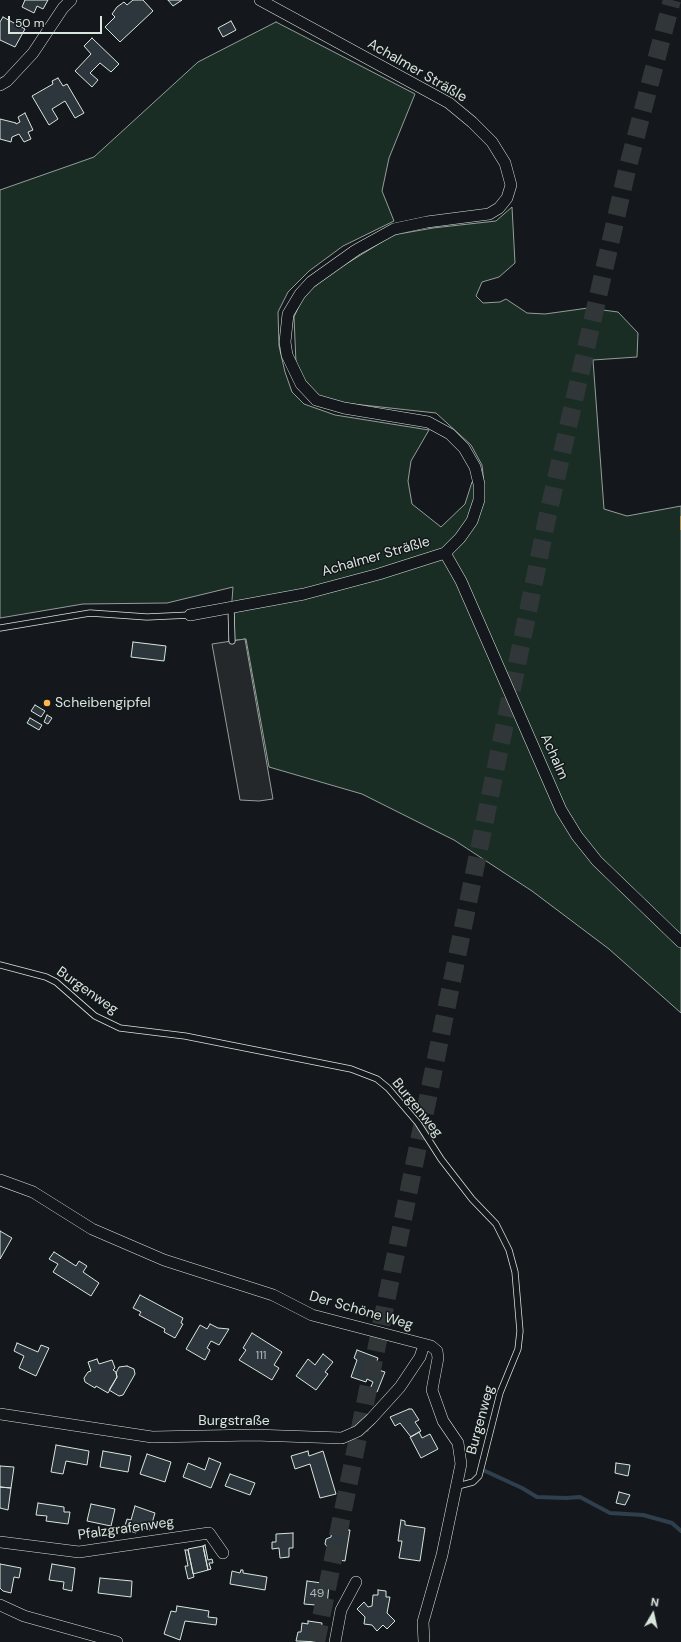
<!DOCTYPE html>
<meta charset="utf-8">
<style>
body{margin:0}
#map{position:relative;width:681px;height:1642px;overflow:hidden;background:#14181c;font-family:"DM Sans",sans-serif}
canvas{display:block}
.north{position:absolute;left:633px;top:1594px;width:40px;height:40px;-webkit-text-stroke:3px #14181c;paint-order:stroke;rotate:9deg;font-size:11px;font-weight:700;line-height:16px;text-align:center;color:#d8e6dc}
.north::after{content:'';display:block;margin:auto;width:14px;height:18px;background:#d8e6dc;clip-path:polygon(50% 0,100% 100%,50% 72%,0 100%)}
.scale{position:absolute;left:8px;top:16px;width:94px;height:18px;box-sizing:border-box;border:2px solid #d8e6dc;border-top:0;padding-left:5px;font-size:12px;line-height:14px;white-space:nowrap;color:#d8e6dc;-webkit-text-stroke:3px #14181c;paint-order:stroke}
</style>
<div id="map">
<canvas width="681" height="1642"></canvas>
<div class="north">N</div>
<div class="scale">50 m</div>
</div>
<script>
const g = document.querySelector('canvas').getContext('2d');
g.lineJoin = 'round';
function fill(path, color) { g.fillStyle = color; g.fill(path, 'evenodd'); }
const shape = rows => new Path2D(rows.map(r => 'M' + r).join(''));
function strokePath(path, color, width, dash) { g.strokeStyle = color; g.lineWidth = width; g.lineCap = dash ? 'butt' : 'round'; g.setLineDash(dash || []); g.stroke(path); }
function write(font, color, halo, rows, align = 'center') {
  g.font = font + ' "DM Sans",sans-serif'; g.lineWidth = 3; g.setLineDash([]); g.textBaseline = 'middle'; g.strokeStyle = halo; g.fillStyle = color; for (const [text, x, y, turn = 0] of rows) {
    g.save(); g.translate(x, y); g.rotate((+turn || 0) * Math.PI / 180); g.textAlign = isNaN(turn) ? turn : align; if (halo) g.strokeText(text, 0, 0); g.fillText(text, 0, 0); g.restore();
  }
}
const green = shape([
 [276,22,415,94,389,158,382,191,394,221,343,246,309,271,288,292,278,312,279,346,285,372,292,392,304,404,335,415,429,430,411,461,408,481,412,504,441,527,465,504,472,482,484,483,482,465,471,445,436,413,344,403,318,397,304,382,296,363,294,317,303,297,325,277,393,235,433,228,496,221,512,207,515,263,499,277,482,282,476,296,483,303,500,302,506,299,527,313,545,314,588,308,618,312,638,333,637,357,593,360,604,509,627,516,681,506,681,1013,609,949,532,891,454,840,362,794,269,767,246,639,229,641,233,587,167,603,83,604,0,618,0,190,94,157,198,62,276,22]
]);
const parking = shape([
 [245,639,273,799,259,801,240,800,212,644,245,639]
]);
const stream = shape([
 [483,1470,522,1488,537,1497,566,1498,580,1497,610,1513,643,1515,672,1523,681,1531]
]);
const building = shape([
 [25,0,48,0,43,9,37,6,34,13,22,7,25,0],
 [133,0,143,0,153,11,120,42,105,27,115,17,112,14,117,7,124,2,127,5,133,0],
 [168,0,182,0,173,6,168,0],
 [3,17,25,29,15,47,0,40,0,22,3,17],
 [231,21,236,30,223,37,218,28,231,21],
 [92,38,119,64,111,72,100,63,90,73,98,80,92,87,75,71,91,54,84,46,92,38],
 [58,78,63,86,67,84,84,113,75,118,65,101,52,109,58,119,49,125,32,96,53,84,52,81,58,78],
 [25,113,33,130,28,132,31,139,24,142,19,134,12,137,11,142,0,139,0,119,16,123,16,124,20,122,18,117,25,113],
 [133,642,166,646,164,661,131,657,133,642],
 [35,705,45,711,41,717,31,711,35,705],
 [47,715,52,718,48,724,44,722,47,715],
 [30,718,42,725,39,730,27,723,30,718],
 [0,1231,12,1238,0,1259,0,1231],
 [54,1252,76,1266,79,1261,87,1266,83,1272,99,1283,91,1296,53,1272,58,1264,49,1259,54,1252],
 [140,1295,183,1318,181,1323,183,1324,175,1338,164,1332,165,1329,139,1315,141,1312,133,1308,140,1295],
 [210,1324,218,1328,229,1329,219,1345,211,1341,207,1348,210,1350,205,1360,186,1349,200,1325,207,1329,210,1324],
 [252,1333,282,1352,274,1365,279,1368,272,1380,239,1360,246,1350,243,1348,252,1333],
 [17,1343,38,1352,41,1345,49,1348,36,1376,19,1368,24,1356,14,1351,17,1343],
 [357,1350,378,1358,375,1366,373,1365,372,1368,385,1372,377,1392,370,1389,373,1382,367,1379,366,1382,351,1377,357,1360,354,1358,357,1350],
 [323,1354,333,1362,325,1372,328,1374,316,1390,296,1376,308,1359,315,1365,323,1354],
 [97,1359,99,1364,112,1360,115,1368,113,1370,116,1372,117,1377,108,1393,96,1386,95,1388,85,1382,84,1378,88,1372,91,1371,88,1362,97,1359],
 [127,1366,134,1369,135,1374,123,1395,119,1396,109,1390,117,1377,116,1373,119,1367,127,1366],
 [409,1409,412,1409,419,1420,415,1422,421,1431,411,1437,400,1423,395,1426,390,1417,409,1409],
 [419,1432,422,1438,430,1434,438,1449,421,1458,410,1437,419,1432],
 [56,1445,89,1451,87,1465,66,1461,63,1474,51,1472,56,1445],
 [103,1451,131,1456,128,1472,100,1467,103,1451],
 [308,1451,309,1456,323,1451,336,1494,320,1498,310,1464,295,1469,291,1456,308,1451],
 [147,1454,171,1462,165,1482,140,1474,147,1454],
 [209,1458,221,1463,211,1488,183,1477,188,1463,205,1470,209,1458],
 [616,1463,630,1465,628,1476,615,1473,616,1463],
 [0,1466,14,1467,11,1488,0,1487,0,1466],
 [230,1474,255,1483,250,1495,225,1486,230,1474],
 [0,1487,11,1488,8,1510,0,1508,0,1487],
 [619,1492,630,1495,625,1505,616,1503,619,1492],
 [38,1503,64,1507,64,1512,70,1512,68,1524,46,1521,47,1516,36,1515,38,1503],
 [91,1504,115,1509,111,1526,87,1521,91,1504],
 [135,1506,155,1513,150,1530,138,1526,136,1533,124,1529,127,1519,131,1520,135,1506],
 [401,1520,405,1521,405,1525,425,1528,420,1561,399,1558,402,1541,398,1541,401,1520],
 [343,1526,345,1530,350,1530,345,1561,327,1558,329,1549,325,1544,326,1539,331,1537,332,1527,339,1528,343,1526],
 [293,1533,293,1548,289,1548,289,1557,280,1558,279,1548,272,1549,272,1542,276,1542,276,1534,293,1533],
 [205,1545,208,1560,212,1559,213,1563,209,1563,211,1569,208,1570,203,1546,205,1545],
 [203,1546,208,1570,193,1574,188,1549,203,1546],
 [185,1550,188,1550,194,1577,188,1579,185,1566,188,1566,185,1550],
 [0,1564,21,1568,19,1578,14,1577,11,1593,3,1591,0,1588,0,1564],
 [52,1564,75,1568,72,1591,63,1589,64,1582,49,1580,52,1564],
 [241,1570,243,1570,243,1573,267,1577,265,1590,230,1584,232,1571,240,1573,241,1570],
 [100,1578,132,1581,131,1597,98,1593,100,1578],
 [307,1581,329,1584,327,1606,304,1604,307,1581],
 [378,1590,386,1591,386,1597,390,1597,387,1613,395,1621,387,1629,383,1625,377,1631,372,1625,364,1624,365,1617,357,1609,364,1602,368,1607,372,1606,373,1595,378,1595,378,1590],
 [177,1606,209,1611,208,1617,217,1618,216,1625,185,1621,180,1640,164,1634,171,1611,176,1612,177,1606],
 [308,1621,322,1623,320,1640,324,1640,323,1642,296,1641,298,1632,301,1632,302,1623,308,1624,308,1621]
]);
const primaryTunnel = shape([
 [316,1642,548,514,627,170,672,0]
]);
const service = shape([
 [231,608,232,641],
 [0,628,90,613,147,617,190,615],
 [0,965,46,977,56,982,95,1016,120,1028,185,1036,351,1069,377,1079,388,1088,418,1123,441,1159,472,1199,496,1224,509,1250,515,1272,520,1331,518,1349,500,1393,479,1476,473,1482,458,1486]
]);
const minor = shape([
 [0,85,7,81,33,53,63,8,71,0],
 [445,553,461,581,561,810,577,836,597,861,681,942],
 [190,615,304,594,379,574,445,553,460,538,472,521,479,500,479,484,475,467,464,448,450,434,428,422,344,408,316,400,301,384,287,355,285,342,288,314,300,294,311,282,356,250,394,229,427,222,489,214,499,208,507,198,511,185,505,163,492,142,472,122,449,103,260,0],
 [0,1180,33,1192,92,1229,164,1260,273,1295,312,1315,431,1346,437,1351,438,1358,432,1390,443,1421,458,1443,461,1464,442,1555,423,1622,424,1642],
 [0,1414,152,1437,254,1435,342,1438,358,1431,371,1419,400,1387,420,1357,424,1345],
 [0,1542,79,1552,209,1533,223,1553],
 [0,1605,24,1616,117,1642],
 [335,1642,341,1610,356,1582]
]);
const power = shape([
 [681,516,681,533]
]);
const markers = [
 [47,703,4,"#ffb74d"]
];
const numberNames = [
 ["111",261,1356],
 ["49",317,1594]
];
const streetNames = [
 ["Achalmer Sträßle",417,71,30],
 ["Achalmer Sträßle",376,557,-16],
 ["Achalm",554,757,66],
 ["Burgenweg",87,991,35],
 ["Burgenweg",417,1108,51],
 ["Der Schöne Weg",361,1311,16],
 ["Burgenweg",481,1420,-75],
 ["Burgstraße",234,1421],
 ["Pfalzgrafenweg",126,1529,-8]
];
const poiNames = [
 ["Scheibengipfel",55,703]
];
fill(green, '#1a2d24');
strokePath(green, '#939e99', 1);
fill(parking, '#24282b');
strokePath(parking, '#939e99', 1);
strokePath(stream, '#2f3f4d', 4);
fill(building, '#2c363c');
strokePath(building, '#d8e6dc', 1);
strokePath(primaryTunnel, '#313739', 18, [18, 9]);
strokePath(service, '#d8e6dc', 7);
strokePath(minor, '#d8e6dc', 12);
strokePath(service, '#14181c', 5.5);
strokePath(minor, '#14181c', 11);
strokePath(power, '#ffb74d', 1, [14, 3, 2, 3]);
for (const [x, y, r, color] of markers) { const dot = new Path2D(); dot.arc(x, y, r, 0, 2 * Math.PI); g.fillStyle = color; g.fill(dot); strokePath(dot, '#14181c', 1.5); }
write('12px', '#adbab4', null, numberNames);
write('14px', '#d8e6dc', '#14181c', streetNames);
write('14px', '#d8e6dc', '#14181c', poiNames, 'left');
</script>
